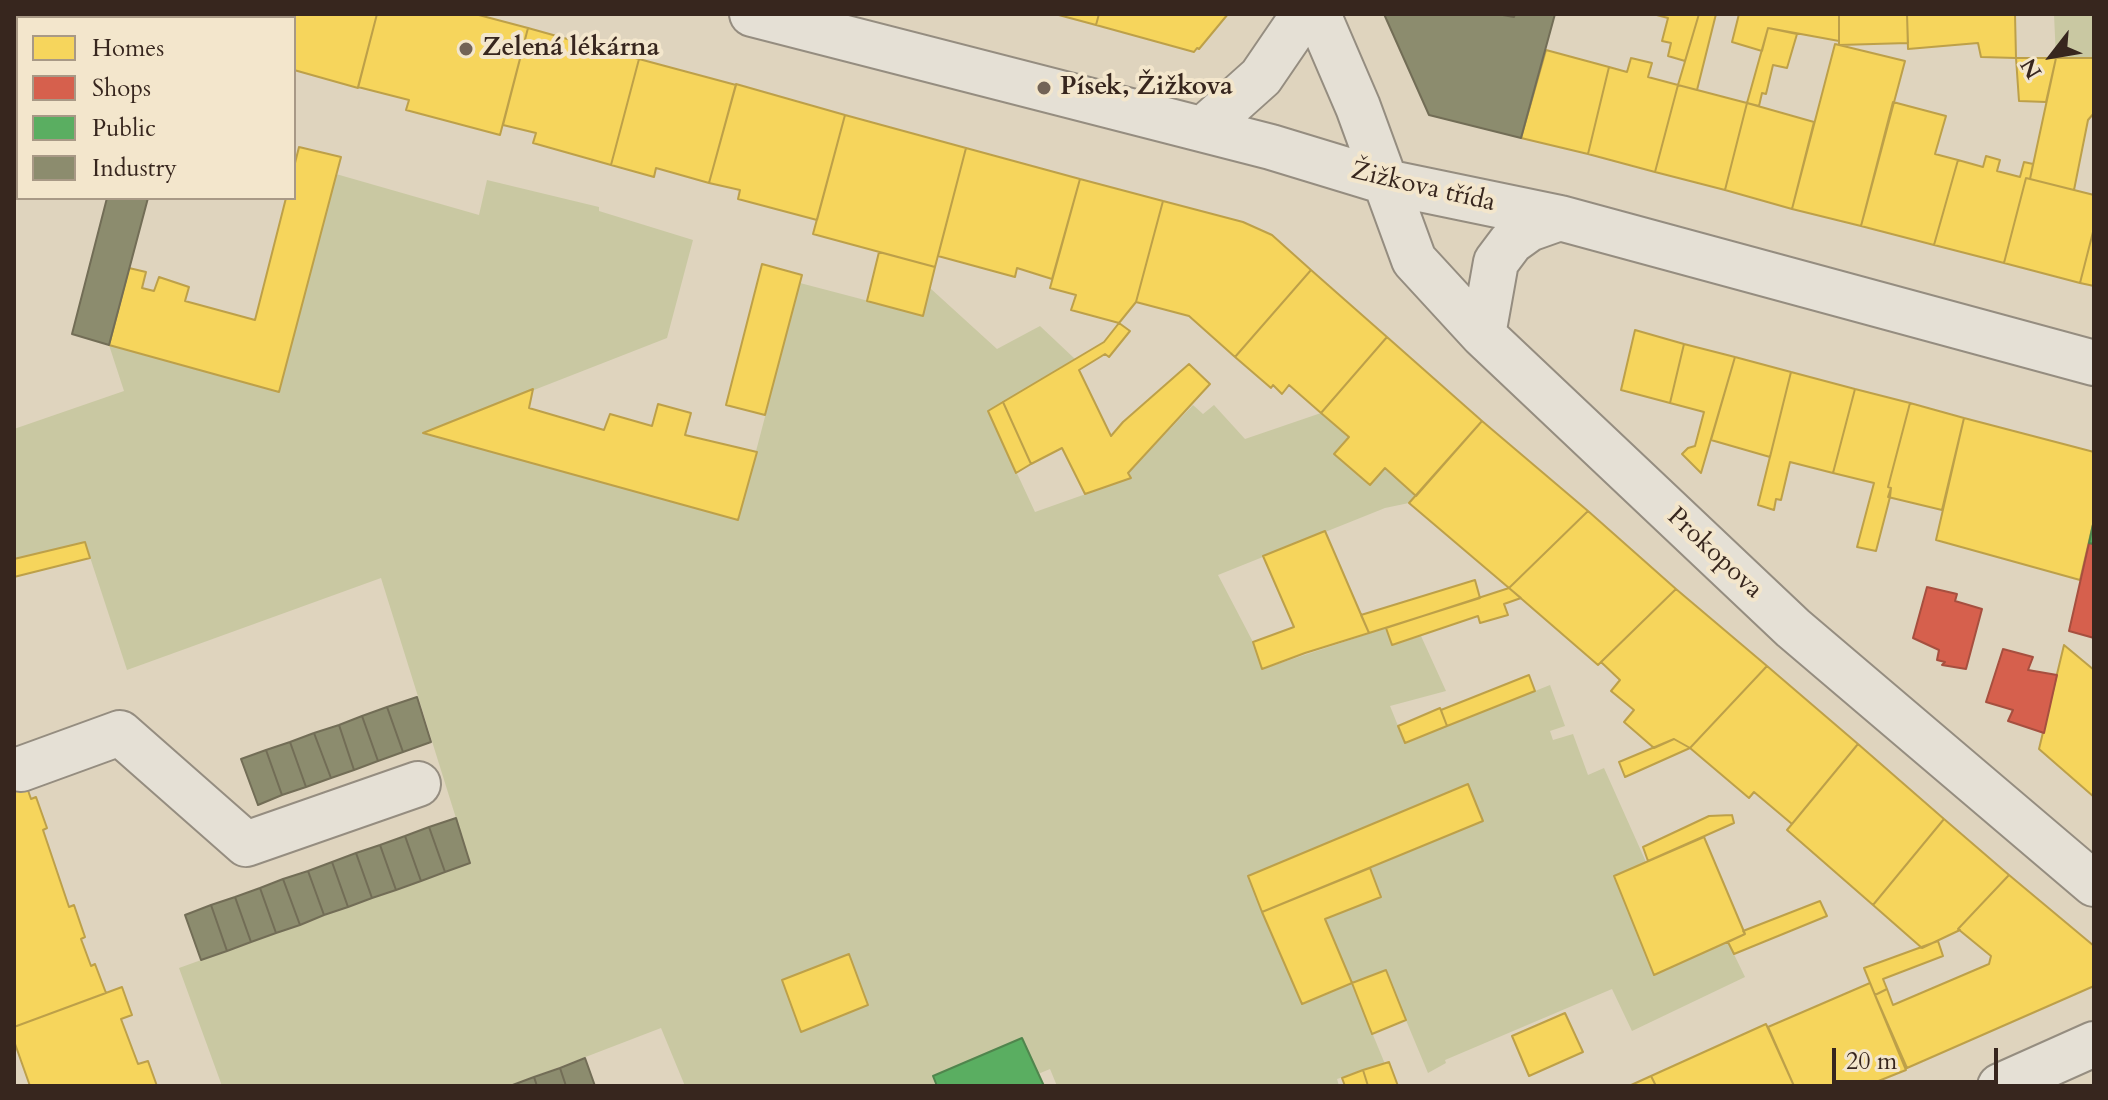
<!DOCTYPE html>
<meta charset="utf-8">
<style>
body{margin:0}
#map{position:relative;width:2108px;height:1100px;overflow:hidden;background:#dfd4be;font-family:Cardo,serif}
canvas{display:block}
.frame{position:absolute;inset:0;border:16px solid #37261e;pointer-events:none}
.legend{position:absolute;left:16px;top:16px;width:280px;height:184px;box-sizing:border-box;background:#f3e6cc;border:2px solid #a89986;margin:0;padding:10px 14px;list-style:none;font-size:24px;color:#37261e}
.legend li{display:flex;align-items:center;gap:16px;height:40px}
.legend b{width:40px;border:2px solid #a89986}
.north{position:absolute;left:2012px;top:16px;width:80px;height:80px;-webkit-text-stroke:6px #f3e6cc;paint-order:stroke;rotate:239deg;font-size:22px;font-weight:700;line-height:32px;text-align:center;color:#37261e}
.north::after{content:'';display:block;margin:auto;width:28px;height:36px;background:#37261e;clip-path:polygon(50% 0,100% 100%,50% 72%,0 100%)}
.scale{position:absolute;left:1832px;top:1048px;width:166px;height:36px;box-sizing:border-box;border:4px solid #37261e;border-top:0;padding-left:10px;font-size:24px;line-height:28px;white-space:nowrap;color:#37261e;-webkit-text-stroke:6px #f3e6cc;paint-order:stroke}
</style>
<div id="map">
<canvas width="2108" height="1100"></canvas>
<div class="frame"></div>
<ul class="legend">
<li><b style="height:22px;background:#f6d55c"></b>Homes</li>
<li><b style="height:22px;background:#d6604d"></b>Shops</li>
<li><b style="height:22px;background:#5aae61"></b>Public</li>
<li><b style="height:22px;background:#8c8c6e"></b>Industry</li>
</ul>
<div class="north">N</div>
<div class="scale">20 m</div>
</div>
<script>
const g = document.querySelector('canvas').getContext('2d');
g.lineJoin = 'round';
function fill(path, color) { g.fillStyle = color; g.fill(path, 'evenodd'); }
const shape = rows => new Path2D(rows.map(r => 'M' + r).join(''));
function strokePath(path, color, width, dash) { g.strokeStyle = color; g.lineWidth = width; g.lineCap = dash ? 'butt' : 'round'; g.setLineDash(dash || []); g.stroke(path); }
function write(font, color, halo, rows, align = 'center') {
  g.font = font + ' Cardo,serif'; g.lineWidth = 8; g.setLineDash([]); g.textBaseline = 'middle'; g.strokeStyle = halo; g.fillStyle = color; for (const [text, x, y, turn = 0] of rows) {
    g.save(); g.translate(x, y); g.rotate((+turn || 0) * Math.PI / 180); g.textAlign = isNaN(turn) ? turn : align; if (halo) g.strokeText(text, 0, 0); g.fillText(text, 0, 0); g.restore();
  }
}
const green = shape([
 [2054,14,2094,14,2094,58,2056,58],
 [336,174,479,215,487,180,599,207,599,211,693,240,667,338,424,433,738,520,800,283,922,315,930,288,997,349,1040,326,1075,359,988,411,1035,512,1131,478,1128,473,1193,405,1203,414,1214,405,1245,439,1321,413,1349,437,1335,453,1370,485,1385,468,1416,496,1409,503,1385,508,1218,575,1253,642,1262,669,1386,628,1393,645,1421,636,1446,691,1390,706,1405,743,1550,685,1565,726,1550,731,1553,740,1573,734,1588,775,1604,768,1646,862,1654,975,1728,942,1745,977,1632,1031,1612,989,1445,1060,1446,1063,1428,1073,1385,970,1352,984,1385,1064,1337,1079,1339,1086,1057,1086,1050,1069,1038,1074,1022,1038,934,1076,937,1086,685,1086,661,1028,510,1086,222,1086,179,968,470,863,381,578,127,670,85,542,14,559,14,429,124,391,109,345,279,392]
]);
const homes = shape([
 [85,14,197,14,196,18,84,18,85,14],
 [197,14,377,14,358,88,294,70,294,18,196,18,197,14],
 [377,14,475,14,528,28,500,135,406,110,409,100,358,87,377,14],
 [1055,14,1099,14,1096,25,1055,14],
 [1099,14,1228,14,1199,49,1197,48,1194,52,1096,25,1099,14],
 [1653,14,1699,14,1685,61,1668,56,1671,43,1662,41,1668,18,1653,14],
 [1699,14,1716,14,1697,90,1678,85,1699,14],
 [1739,14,1839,14,1839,41,1768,28,1762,51,1732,42,1739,14],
 [1839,14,1907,14,1908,43,1839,45,1839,14],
 [1907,14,2015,14,2016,58,1981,57,1978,43,1908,49,1907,14],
 [528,28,639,59,611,165,533,143,536,133,503,125,528,28],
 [1768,28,1797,34,1787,68,1773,65,1766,94,1762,93,1759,106,1747,103,1768,28],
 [1835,44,1905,61,1861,226,1792,209,1835,44],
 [1546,50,1609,67,1588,154,1521,138,1546,50],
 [1631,58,1652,63,1648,77,1678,85,1655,172,1588,154,1609,67,1627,72,1631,58],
 [2016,58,2056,58,2046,102,2019,101,2016,58],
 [2056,58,2094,58,2094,113,2088,120,2074,190,2030,179,2056,58],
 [639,59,736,85,709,183,656,168,654,177,611,165,639,59],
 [736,84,845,115,817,220,738,199,740,190,709,183,736,84],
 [1678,85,1747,103,1725,190,1655,172,1678,85],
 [1893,102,1946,116,1935,154,1958,160,1934,245,1861,226,1893,102],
 [1747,103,1814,122,1792,209,1725,190,1747,103],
 [845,115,966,148,935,267,813,234,845,115],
 [299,147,341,157,279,392,109,345,129,268,146,272,142,288,154,291,159,277,189,287,185,301,255,320,286,198,294,198,294,167,299,147],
 [966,148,1080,179,1052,279,1017,268,1015,277,938,256,966,148],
 [1986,156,2000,160,1997,171,2020,177,2024,162,2033,164,2030,179,2026,178,2004,263,1934,245,1958,160,1983,167,1986,156],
 [2026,178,2094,195,2094,228,2080,283,2004,263,2026,178],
 [1080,179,1163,201,1136,302,1119,323,1071,310,1076,295,1050,288,1080,179],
 [1163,201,1243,222,1272,235,1311,270,1235,357,1189,316,1136,302,1163,201],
 [2094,228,2094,286,2080,283,2094,228],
 [879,252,935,267,923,316,867,301,879,252],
 [762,264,802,275,765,415,726,405,762,264],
 [1311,270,1387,337,1321,413,1289,385,1282,394,1273,385,1271,388,1235,357,1311,270],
 [1119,323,1130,331,1109,357,1105,354,1079,370,1111,436,1123,422,1189,364,1210,384,1128,473,1131,478,1085,494,1062,448,1031,464,1003,402,1104,342,1119,323],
 [1635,330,1684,344,1670,403,1621,390,1635,330],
 [1387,337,1482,421,1416,496,1385,468,1370,485,1334,454,1349,437,1321,413,1387,337],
 [1684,344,1735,357,1701,473,1682,454,1688,448,1695,446,1704,412,1670,403,1684,344],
 [1735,357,1791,372,1770,457,1711,440,1735,357],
 [1791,372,1855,389,1833,473,1790,462,1781,500,1776,499,1774,510,1758,505,1791,372],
 [533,389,529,408,604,430,610,414,652,426,658,404,691,413,685,435,757,452,738,520,423,433,533,389],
 [1855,389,1910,403,1888,487,1891,488,1890,497,1876,551,1857,547,1874,483,1833,473,1855,389],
 [1003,402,1031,464,1016,473,988,411,1003,402],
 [1910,403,1964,418,1942,510,1888,497,1891,488,1888,487,1910,403],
 [1964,418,2094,452,2094,520,2080,580,1936,540,1964,418],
 [1482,421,1588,511,1509,588,1409,503,1482,421],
 [1588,511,1676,589,1598,665,1509,588,1588,511],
 [1325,531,1369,633,1305,653,1262,669,1253,642,1294,627,1263,556,1325,531],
 [85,542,90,558,14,577,14,559,85,542],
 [1475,580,1480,598,1369,633,1361,615,1475,580],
 [1509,588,1521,598,1504,604,1508,615,1480,623,1478,616,1392,645,1386,628,1509,588],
 [1676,589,1767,666,1690,748,1674,739,1654,748,1624,722,1634,710,1611,691,1620,680,1601,662,1676,589],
 [2064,645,2094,670,2094,797,2039,749,2064,645],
 [1767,666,1858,744,1792,824,1754,792,1749,798,1690,748,1767,666],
 [1529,675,1535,691,1447,726,1441,710,1529,675],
 [1440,708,1447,726,1405,743,1398,726,1440,708],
 [1674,739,1690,748,1625,777,1619,762,1674,739],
 [1858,744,1944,819,1873,905,1787,830,1858,744],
 [14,750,31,799,36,797,47,828,43,830,69,907,74,905,85,937,81,939,91,966,95,964,106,993,14,1027,14,750],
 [1468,784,1483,821,1262,912,1248,876,1468,784],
 [1732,815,1734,823,1648,861,1643,847,1709,816,1732,815],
 [1944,819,2009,875,1958,929,1960,930,1922,948,1873,905,1944,819],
 [1704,837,1745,934,1654,975,1614,876,1704,837],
 [1370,868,1381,897,1325,919,1352,983,1302,1004,1262,912,1370,868],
 [2009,875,2094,946,2094,986,1907,1068,1875,995,1887,989,1893,1005,1989,964,1991,956,1958,929,2009,875],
 [1820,901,1827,916,1734,954,1728,942,1745,934,1743,931,1820,901],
 [1938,941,1943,956,1883,979,1887,989,1875,995,1864,968,1938,941],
 [849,954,868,1005,801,1032,782,980,849,954],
 [1386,970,1406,1020,1372,1034,1352,983,1386,970],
 [1870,983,1906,1070,1866,1086,1794,1086,1768,1027,1870,983],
 [122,987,132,1015,121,1019,138,1064,148,1061,157,1086,30,1086,14,1041,14,1027,122,987],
 [1565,1013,1583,1052,1529,1076,1512,1036,1565,1013],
 [1766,1024,1794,1086,1656,1086,1651,1076,1766,1024],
 [1389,1062,1398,1086,1368,1086,1363,1070,1389,1062],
 [1363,1070,1368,1086,1345,1086,1342,1078,1363,1070],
 [1651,1076,1656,1086,1629,1086,1651,1076]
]);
const shops = shape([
 [2089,543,2094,544,2094,638,2069,631,2089,543],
 [1927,587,1957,594,1955,601,1982,609,1966,669,1942,665,1945,662,1937,660,1939,650,1913,638,1927,587],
 [2003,649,2033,657,2028,670,2057,675,2044,733,2008,721,2013,710,1986,702,2003,649]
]);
const public = shape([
 [2094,520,2094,544,2089,543,2094,520],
 [1022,1038,1044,1086,937,1086,933,1076,1022,1038]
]);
const industry = shape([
 [1384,14,1497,14,1514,17,1515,14,1555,14,1521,138,1429,115,1384,14],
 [107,198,148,198,109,345,72,334,107,198],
 [417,697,431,742,403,752,387,707,417,697],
 [387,707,403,752,378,761,362,716,387,707],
 [362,716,378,761,354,770,339,725,362,716],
 [339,725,354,770,331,778,314,733,339,725],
 [314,733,331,778,306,787,290,742,314,733],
 [290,742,306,787,282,795,266,750,290,742],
 [266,750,282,795,258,805,241,759,266,750],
 [456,818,470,863,445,872,429,827,456,818],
 [429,827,445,872,421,881,405,836,429,827],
 [405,836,421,881,396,890,380,845,405,836],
 [380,845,396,890,372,898,356,853,380,845],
 [356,853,372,898,348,907,332,862,356,853],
 [332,862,348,907,324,915,308,871,332,862],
 [308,871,324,915,300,925,283,879,308,871],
 [283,879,300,925,276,933,260,888,283,879],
 [260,888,276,933,251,942,235,897,260,888],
 [235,897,251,942,227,951,211,905,235,897],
 [211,905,227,951,201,960,185,915,211,905],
 [585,1058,595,1086,566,1086,560,1068,585,1058],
 [560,1068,566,1086,537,1086,534,1077,560,1068],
 [534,1077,537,1086,510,1086,534,1077]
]);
const minor = shape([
 [752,14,1271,147,1386,182,1560,218,2094,363],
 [1318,14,1358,107,1414,260,1483,335,1793,628,2094,884],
 [1203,129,1261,77,1304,14],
 [1483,335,1496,262,1511,242,1529,229,1560,218],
 [21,769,120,733,246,844,418,784],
 [2000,1086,2094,1044]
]);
const markers = [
 [466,49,8,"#726356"],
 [1044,88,8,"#726356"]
];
const poiNames = [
 ["Zelená lékárna",482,49],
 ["Písek, Žižkova",1060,88]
];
const streetNames = [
 ["Žižkova třída",1423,188,13],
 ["Prokopova",1714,554,43]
];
fill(green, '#c9c8a2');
fill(homes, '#f6d55c');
strokePath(homes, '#bda049', 2);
fill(shops, '#d6604d');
strokePath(shops, '#a64f3f', 2);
fill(public, '#5aae61');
strokePath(public, '#50854d', 2);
fill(industry, '#8c8c6e');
strokePath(industry, '#726d56', 2);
strokePath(minor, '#958d80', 48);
strokePath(minor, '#e5e0d5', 44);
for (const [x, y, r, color] of markers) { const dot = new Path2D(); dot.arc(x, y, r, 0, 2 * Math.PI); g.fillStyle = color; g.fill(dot); strokePath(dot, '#f3e6cc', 3); }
write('bold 26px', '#37261e', '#f3e6cc', poiNames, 'left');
write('26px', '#37261e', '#f3e6cc', streetNames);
</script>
